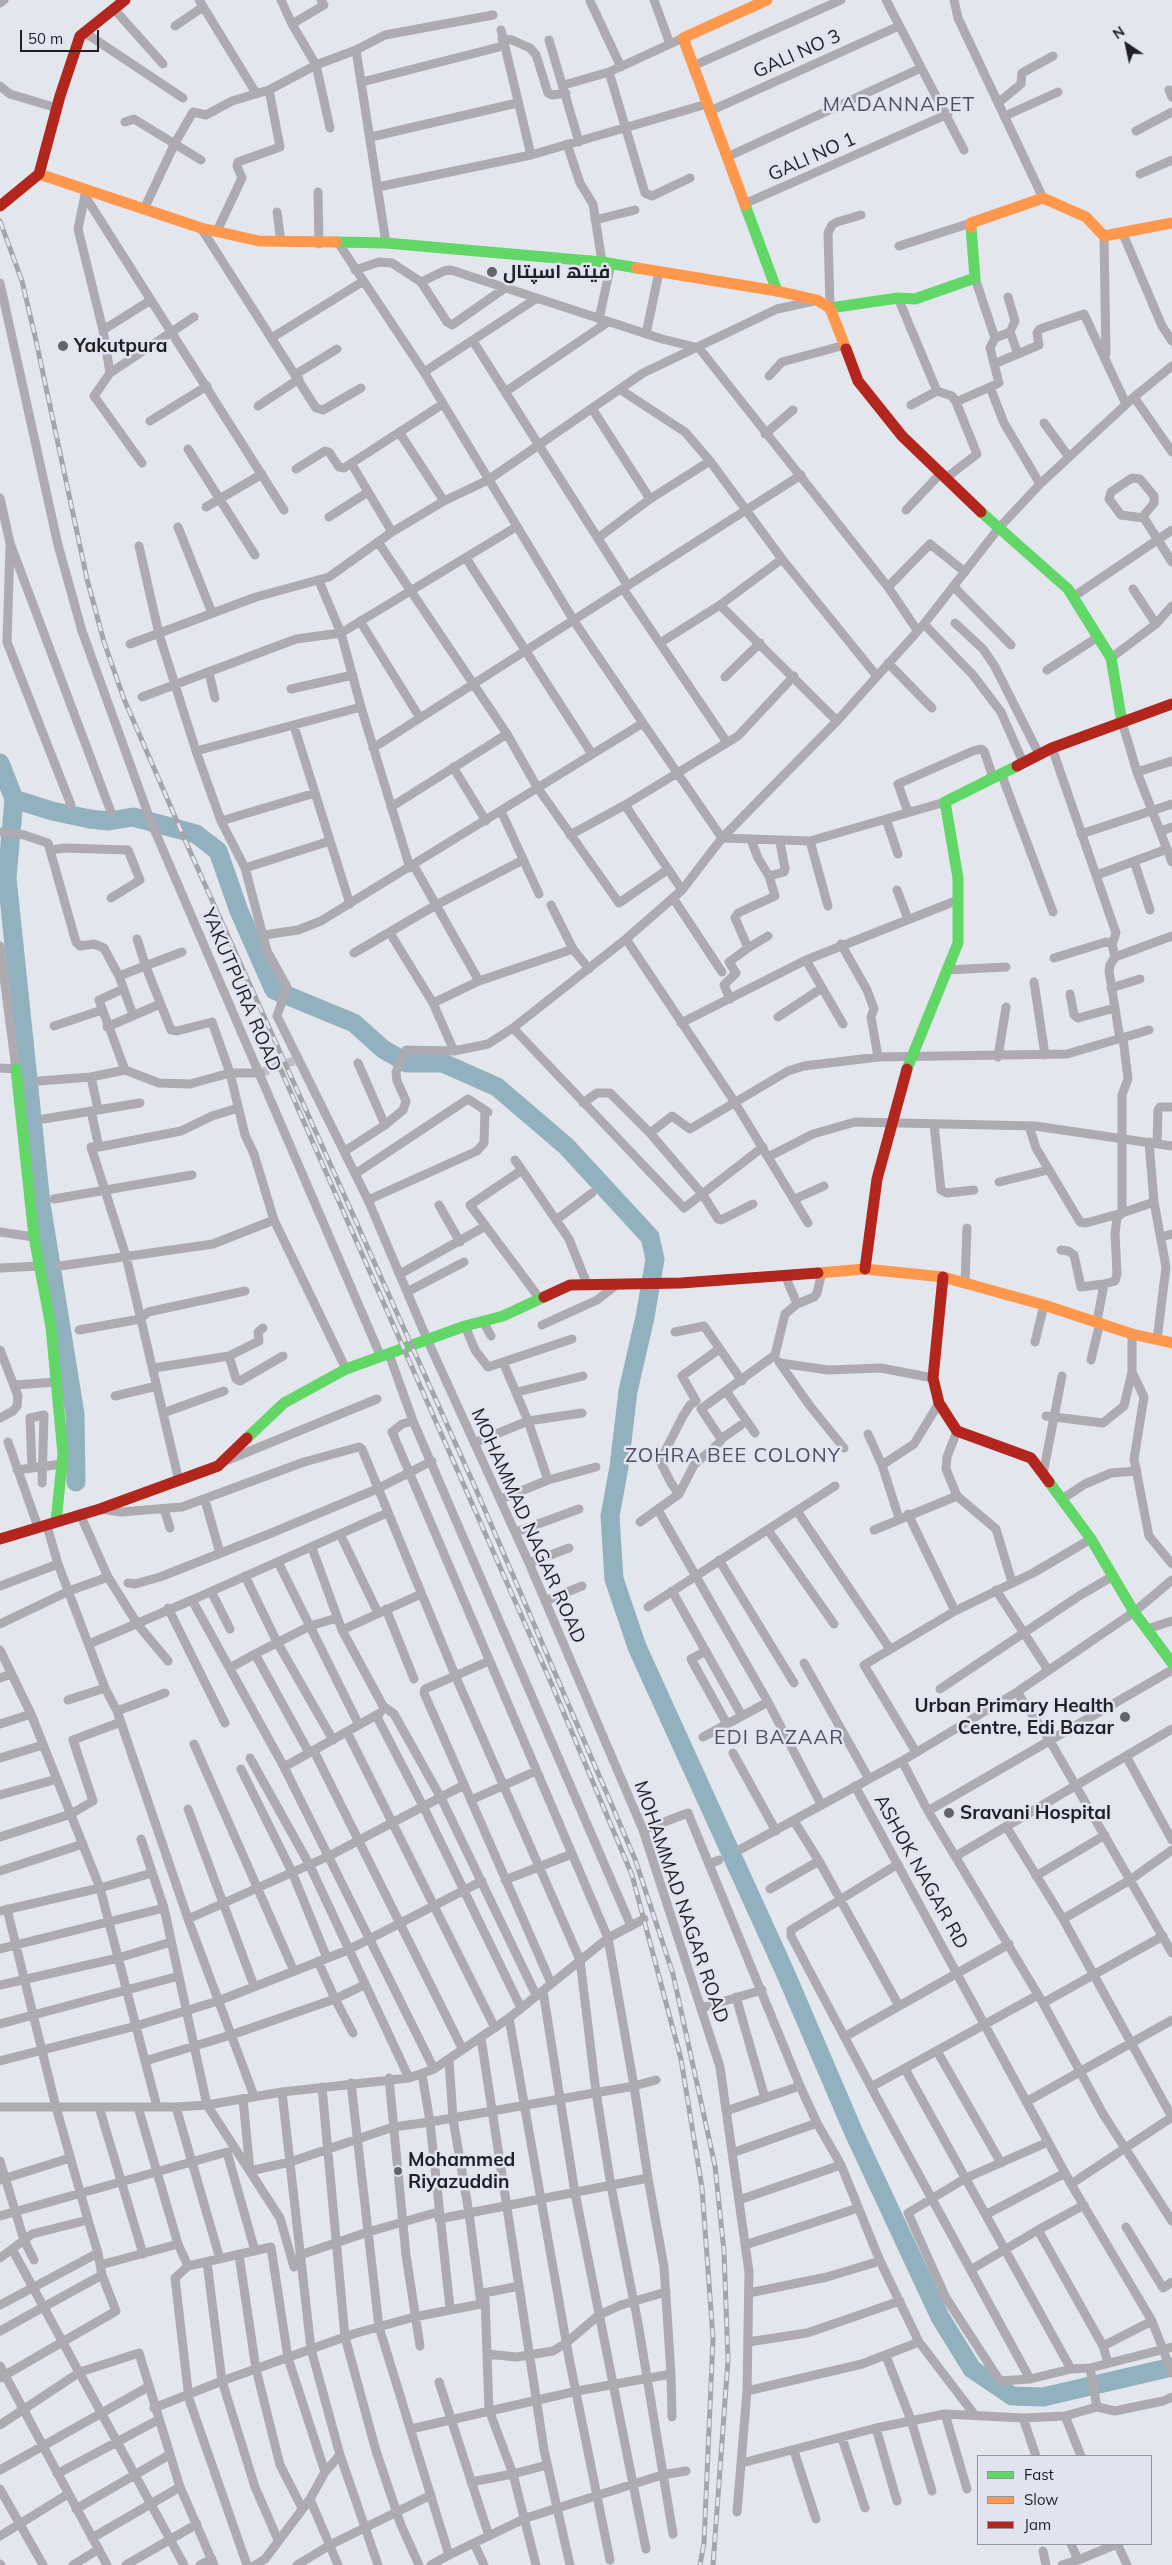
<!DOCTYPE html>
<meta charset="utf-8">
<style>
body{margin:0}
#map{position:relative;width:1172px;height:2565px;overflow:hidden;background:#e4e6ee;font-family:Mulish,sans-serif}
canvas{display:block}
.legend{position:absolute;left:977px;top:2455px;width:175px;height:90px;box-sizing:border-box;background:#e1e3f1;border:1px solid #93959f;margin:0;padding:6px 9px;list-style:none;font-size:15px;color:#1f1f25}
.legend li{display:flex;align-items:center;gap:10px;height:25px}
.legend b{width:25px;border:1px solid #93959f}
.north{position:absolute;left:1102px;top:20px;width:50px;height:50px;-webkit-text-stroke:4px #e1e3f1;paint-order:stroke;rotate:326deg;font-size:14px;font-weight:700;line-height:20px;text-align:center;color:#1f1f25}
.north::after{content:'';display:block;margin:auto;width:18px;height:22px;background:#1f1f25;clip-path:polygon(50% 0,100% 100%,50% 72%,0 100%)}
.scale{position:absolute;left:20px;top:30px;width:79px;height:22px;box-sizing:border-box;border:2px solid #1f1f25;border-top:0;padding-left:6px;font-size:15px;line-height:18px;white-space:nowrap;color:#1f1f25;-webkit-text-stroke:4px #e1e3f1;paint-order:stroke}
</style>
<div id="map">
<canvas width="1172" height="2565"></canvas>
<ul class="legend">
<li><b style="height:6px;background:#63d668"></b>Fast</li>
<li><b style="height:6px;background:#ff974d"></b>Slow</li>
<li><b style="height:6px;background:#b3261e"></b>Jam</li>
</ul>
<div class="north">N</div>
<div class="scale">50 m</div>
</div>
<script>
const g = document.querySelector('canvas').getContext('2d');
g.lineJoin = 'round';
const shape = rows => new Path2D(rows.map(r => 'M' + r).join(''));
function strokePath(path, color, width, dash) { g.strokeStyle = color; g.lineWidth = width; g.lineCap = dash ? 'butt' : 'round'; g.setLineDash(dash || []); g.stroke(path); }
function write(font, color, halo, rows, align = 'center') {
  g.font = font + ' Mulish,Cairo,sans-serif'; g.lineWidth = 5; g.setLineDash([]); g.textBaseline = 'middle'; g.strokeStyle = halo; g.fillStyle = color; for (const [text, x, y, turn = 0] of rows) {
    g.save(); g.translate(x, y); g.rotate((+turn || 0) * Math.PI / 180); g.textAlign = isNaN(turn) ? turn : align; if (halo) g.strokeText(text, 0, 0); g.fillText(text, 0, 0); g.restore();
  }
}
const river = shape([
 [0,763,14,799,7,878,41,1204,75,1414,76,1482],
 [14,799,52,811,90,819,109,821,133,817,196,834,218,851,239,911,274,990,354,1023,383,1049,407,1063,443,1063,497,1087,566,1146,650,1237,655,1259,645,1317,628,1391,619,1467,610,1516,614,1579,637,1647,785,1972,854,2133,940,2317,972,2369,1012,2396,1043,2397,1172,2367]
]);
const streetTunnel = shape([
 [260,1073,299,1059]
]);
const street = shape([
 [199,0,256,93],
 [281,0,292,24,316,65,330,128],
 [654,0,670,44],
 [886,0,964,150],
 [954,0,958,18,1043,198],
 [590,1,621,67],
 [0,3,4,0],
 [114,9,163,64],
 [292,24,324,5,321,0],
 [175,26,203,7],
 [501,30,531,155],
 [84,32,183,98],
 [502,39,512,40,530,48,536,55,548,93,552,95,566,93],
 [549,40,579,142],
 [356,50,386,243],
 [693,66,841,0],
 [609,72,645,193,652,196,690,178],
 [362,82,503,46],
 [564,85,609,72,683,38],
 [0,86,10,94,57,108],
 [1169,90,1172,97],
 [998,103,1021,84,1022,73,1053,56],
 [710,111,899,26],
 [1005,116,1058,92],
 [125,122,134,119,201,160],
 [1136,131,1172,112],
 [371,137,517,103],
 [567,144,580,183,593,204,602,262],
 [727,157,921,68],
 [1140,174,1172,160],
 [378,187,531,155,707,104],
 [318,192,319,244],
 [85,195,78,229,103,330,110,373,94,396,142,463],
 [85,196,284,510],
 [744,204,948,114],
 [144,209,175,143,193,112,206,115,232,101,269,90,316,65,356,50,385,35,493,15],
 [277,212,281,242],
 [595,220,635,210],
 [201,228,316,408,323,410,361,388],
 [217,231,242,178,237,166,238,162,280,147,269,90],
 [1123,234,1162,326,1172,341],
 [1104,236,1106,354],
 [899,246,971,223],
 [355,270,379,262,392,263,421,282,447,322,452,325,505,288],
 [975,278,995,338],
 [421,282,444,271,451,270,662,339,699,348,888,587,917,630],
 [0,283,58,545,82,631,151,822,381,1357],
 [898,298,937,391,952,396,956,402,977,454,946,478],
 [830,308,828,233,832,225,837,222,861,215],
 [599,319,611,264],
 [103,330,151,300],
 [1010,332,1018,354],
 [646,334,659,272],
 [273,337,362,282],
 [473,341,628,586],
 [994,364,1039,345,1037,333,1040,329,1084,314,1126,404],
 [424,372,537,298],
 [110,373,194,317],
 [296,374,337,349],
 [769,376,782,362,845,345],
 [990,387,1004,423,1040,484],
 [621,390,685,432,710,461,782,559,876,675],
 [505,392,608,322],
 [1134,397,1172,452],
 [956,402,999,383,990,348,995,338,1010,332,1015,321,1008,297],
 [911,405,937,391],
 [258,406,299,379],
 [593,410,650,499],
 [150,421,207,386],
 [1044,423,1069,457],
 [399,432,444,501],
 [765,434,793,410],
 [188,449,255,555],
 [351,463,392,532],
 [296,469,325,451,329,452,339,467,344,468,443,404],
 [0,498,10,543,111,812],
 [206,507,262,474],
 [906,510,941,473],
 [329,517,368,492],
 [1144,518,1121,515,1109,499,1111,492,1132,478,1140,479,1154,496,1154,503,1145,514,1144,518,1172,562],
 [178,527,212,613],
 [598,538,650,499,710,461],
 [378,542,507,734,537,787,619,903,667,870],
 [139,546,159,634,196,751,361,707],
 [10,547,7,642,71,805],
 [466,558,592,754],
 [319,581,341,633,361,707,410,868],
 [888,587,930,544,965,572],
 [954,587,1011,645],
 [1133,589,1156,624],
 [624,590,726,741],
 [1073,597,1172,530],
 [720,605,837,721],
 [360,621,420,718],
 [955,623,983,649,994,665,1039,754],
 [924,624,973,675,1001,712,1023,762],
 [660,643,720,605,782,559],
 [130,644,256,597,329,577,392,532,444,501,488,480,643,373,777,309,814,301],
 [1111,658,1156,624,1172,606],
 [888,663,932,708],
 [1047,670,1098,637],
 [209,673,215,698],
 [725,677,760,643],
 [291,689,353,675],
 [142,697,296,639,341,633,516,527],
 [1122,722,1137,772,1172,862],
 [643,723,722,838,810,841,945,802],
 [294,726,350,904],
 [373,748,801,475],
 [1052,748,1116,933,1112,944],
 [196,751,221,821],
 [453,767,486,821],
 [1137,772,1172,761],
 [1001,773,1053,912],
 [315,793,221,821,245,868,267,951,287,987,277,1016,368,1200,427,1339,529,1563,643,1830,720,2067,749,2272,747,2391,737,2512],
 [625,805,682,890],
 [391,807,507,734],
 [501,811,539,894],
 [908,812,898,784,973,751,981,749,984,751,993,777],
 [886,819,898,854],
 [1161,831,1172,827],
 [0,832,24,835,48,843,76,942,80,946,94,944,104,948,119,976,133,1015],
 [1081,834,1172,804],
 [570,835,625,805,738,736,794,676],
 [751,840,758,858,769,876,784,872,785,869,780,842],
 [810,841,828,906],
 [50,850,65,848,128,850,140,880,111,898],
 [1134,861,1150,910],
 [414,866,479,981],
 [245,868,330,841],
 [1097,875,1167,849],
 [897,890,908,919],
 [673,898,722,972],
 [551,905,573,949,589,969],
 [390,933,433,1003,454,1051],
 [264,935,298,930,321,921,643,723,574,621,424,372,339,244],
 [626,939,734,1101,808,1223],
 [841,944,867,990,874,1009,871,1017,878,1057],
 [0,946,16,1069,0,1068],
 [748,948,768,936],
 [354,953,436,905,523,860],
 [1054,958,1106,942,1112,944,1115,957],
 [806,960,843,1024],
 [946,970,1006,967],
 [119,976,182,952],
 [1034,982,1045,1055],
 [1111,988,1140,979],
 [123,989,99,1000,125,1070,159,1083,190,1084,230,1073,212,1022,177,1031,171,1030,146,967,137,939],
 [1070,994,1074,1015,1078,1018,1115,1008],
 [730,999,724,985,736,973,729,962,748,948,735,918,738,913,775,896,769,876],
 [433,1003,479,981,573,949],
 [778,1017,822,988],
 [681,1023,806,960,958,900],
 [54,1026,102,1010],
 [107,1027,160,1004],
 [513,1028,684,1208,763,1147],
 [1120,1039,1109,971,1110,965,1115,957,1172,936],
 [998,1057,1006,1007],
 [358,1063,385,1125],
 [260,1073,230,1073,245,1135,254,1154,274,1220,346,1369],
 [91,1077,98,1109],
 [39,1081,91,1077,125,1070],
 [583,1103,597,1093,610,1093,650,1133,703,1195,718,1219,721,1220,753,1204],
 [91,1111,99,1147,91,1147,126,1256,179,1481],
 [44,1119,140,1103],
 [934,1124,941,1190,947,1193,974,1190],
 [1029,1126,1036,1148,1080,1222,1086,1223,1122,1213,1122,1095,1128,1079,1123,1038],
 [650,1133,672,1116,690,1129,788,1071,804,1066,878,1057,1067,1054,1149,1030],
 [1149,1142,1154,1202,1166,1267,1157,1340],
 [1157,1143,1158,1110,1160,1107,1172,1107],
 [99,1147,181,1131,212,1116,238,1108],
 [345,1151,385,1125,403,1110,406,1101,397,1081,396,1072,406,1050,454,1051,488,1044,513,1028,626,939,682,890,722,838,837,721,924,624,998,529,1040,484,1134,397,1172,366],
 [770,1156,813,1134,855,1122,1035,1126,1172,1146],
 [515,1160,569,1239,587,1284],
 [522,1170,470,1205,540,1299],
 [355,1174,468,1099,488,1112],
 [999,1182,1048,1170],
 [54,1199,192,1175],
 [795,1199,824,1186],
 [368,1200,477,1151,484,1143,485,1110],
 [439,1205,460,1242],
 [556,1220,592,1193],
 [0,1232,34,1237],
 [1161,1237,1172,1234],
 [1061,1250,1068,1251,1074,1255,1081,1287,1104,1284],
 [60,1266,213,1244,274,1220],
 [0,1268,40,1266],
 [400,1274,484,1227],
 [785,1275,797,1304],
 [965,1283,967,1228],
 [407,1292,464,1262],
 [483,1321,491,1336],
 [1097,1321,1104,1284,1115,1281,1117,1274,1115,1233,1117,1218,1122,1213,1154,1202],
 [542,1325,597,1300,615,1286],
 [465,1326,475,1350,488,1367,572,1339],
 [79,1330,140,1319,148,1312,245,1291],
 [675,1332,704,1326,742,1381],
 [1132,1334,1132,1372,1144,1397,1134,1459,1149,1536,1172,1564],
 [1035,1342,1044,1305],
 [0,1350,18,1396,17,1406,13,1411,0,1418],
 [389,1354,413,1421,631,1926],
 [229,1356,236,1379,240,1381,283,1356],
 [1091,1360,1100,1322],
 [503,1362,528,1421,548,1480,596,1467],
 [779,1362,810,1406,844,1448],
 [780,1363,828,1370,881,1368,933,1378],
 [154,1368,229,1356,259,1341,258,1332,263,1328],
 [15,1385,56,1382],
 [726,1391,755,1433],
 [517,1392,583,1376],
 [115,1396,157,1386],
 [163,1413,224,1391],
 [1046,1416,1103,1423,1124,1406,1132,1372],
 [413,1421,402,1424,392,1432,608,1938,634,2086,656,2080],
 [957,1431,947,1457,946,1469,957,1496,996,1529,1012,1582],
 [868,1434,882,1465],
 [721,1439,741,1425],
 [8,1442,38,1527],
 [474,1443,528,1421,582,1413],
 [228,1460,377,1399],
 [32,1468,30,1418,44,1415,42,1483],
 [17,1470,62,1464],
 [1043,1474,1062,1376],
 [679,1494,671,1483,660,1461,683,1416,690,1405,696,1401,682,1376,719,1349],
 [501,1499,548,1480],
 [1062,1499,1085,1484,1111,1473,1137,1471],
 [206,1504,220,1553],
 [101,1509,121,1512,182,1507,304,1462,359,1447,362,1449,455,1675,580,1960,596,2092,611,2186,638,2323,673,2534],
 [164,1509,170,1528],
 [658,1510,768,1702,821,1804],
 [797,1511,890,1649],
 [387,1513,192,1600,284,1767,434,2069],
 [80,1514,108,1577,138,1625,168,1661],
 [908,1514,955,1611],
 [899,1518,882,1465,914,1444,939,1403],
 [640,1522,679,1494,694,1465,720,1442,721,1439,701,1409,775,1355,785,1314,797,1304,814,1297,817,1293,822,1272],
 [47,1526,58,1564,105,1688,117,1711,188,1919,254,2096],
 [768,1530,834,1624],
 [874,1530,957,1496],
 [516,1532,579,1509],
 [340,1534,378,1613],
 [312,1548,342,1630,383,1706,394,1714,441,1798,536,1995],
 [719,1560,794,1683],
 [278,1562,359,1725],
 [529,1563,569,1548],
 [245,1576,277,1642,333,1740],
 [128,1583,135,1584,160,1577,269,1534,377,1489,432,1461],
 [0,1586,58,1564],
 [996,1590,1048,1670],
 [672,1591,742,1716],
 [212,1593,230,1629],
 [545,1601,582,1586],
 [648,1607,835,1486],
 [168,1608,225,1723],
 [386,1609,414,1679],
 [337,1618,310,1626,255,1654,307,1749,315,1753,462,2048],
 [0,1624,69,1591,108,1577],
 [1147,1629,1172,1621],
 [342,1630,421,1594],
 [89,1644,192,1600],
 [0,1650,31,1714,100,1888,157,2107],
 [706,1651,691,1659,727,1724],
 [489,1661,425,1689,424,1693,551,1983],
 [804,1663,869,1779],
 [230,1668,255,1654],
 [0,1678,11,1674],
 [940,1689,1079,1596,1113,1576],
 [1017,1692,1050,1741,1172,1953],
 [68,1700,105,1688],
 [117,1711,165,1693],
 [376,1715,424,1808,521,2008],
 [0,1724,31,1714],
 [347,1732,495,2028],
 [703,1737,768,1702],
 [194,1744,294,1971],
 [916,1752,864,1665,955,1611,1033,1573,1091,1539],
 [733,1753,776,1831],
 [1126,1756,1172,1840],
 [0,1758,43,1745],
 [250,1758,309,1864,409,2078],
 [902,1761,928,1811,1043,2003,1103,2114,1172,2221],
 [284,1767,380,1713],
 [241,1769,292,1872,327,1958],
 [855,1786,1071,2184,1152,2321,1172,2373],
 [0,1795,57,1779],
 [471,1800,536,1771],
 [188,1809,254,1986],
 [928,1811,1172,1670],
 [794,1821,819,1861,899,2006],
 [1006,1826,1063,1919,1172,2117],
 [643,1830,688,1813,800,2086,817,2123,841,2165,880,2261,919,2342,974,2414],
 [0,1837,71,1814,93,1801,73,1740,121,1722],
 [141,1839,164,1908,207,2105,280,2218,294,2267],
 [741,1849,902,1761,1017,1692,1134,1612,1172,1580],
 [956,1856,1172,1729],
 [709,1864,719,1860],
 [0,1871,83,1844],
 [1036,1876,1105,1835],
 [505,1880,572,1854],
 [770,1889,819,1861],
 [7,1909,56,2107,88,2220],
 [0,1911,100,1888,152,1873],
 [188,1919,329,1856,464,1785],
 [1063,1919,1130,1880,1172,1850],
 [0,1949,164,1908],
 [0,1985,118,1958,171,1942],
 [543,1991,575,2193,646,2549],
 [736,1997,765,2098],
 [1043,2003,1163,1936],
 [701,2008,762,1990],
 [509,2018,569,2358,610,2560],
 [0,2024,179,1976],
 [353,2033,335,1999,364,1985],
 [846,2036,1009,1944],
 [937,2051,1001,2163],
 [0,2061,136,2026,218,2001,348,1950,482,1881],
 [145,2061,231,2035,335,1999,318,1961],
 [905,2069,1071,2369],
 [389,2078,406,2255,420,2346],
 [351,2083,379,2327,449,2555,526,2518,662,2475,686,2471],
 [322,2087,345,2337,376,2451,401,2525,419,2565],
 [871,2087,791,1936,791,1930,898,1864],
 [282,2092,311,2349,340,2455,378,2565],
 [243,2099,250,2171,290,2162,393,2127,430,2122,422,2074],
 [1026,2102,1172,2020],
 [0,2107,176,2107,207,2105,282,2092,409,2078,434,2069,509,2018,608,1938,644,1919],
 [99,2107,143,2254],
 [138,2107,178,2244,188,2266],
 [176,2107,220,2259],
 [726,2111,800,2086],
 [1048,2142,966,2178,908,2213,946,2298,1000,2381,1030,2379,1071,2369,1090,2368,1172,2347],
 [732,2153,817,2123],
 [0,2161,24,2240,34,2260],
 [0,2180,70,2158],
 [1071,2184,1172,2117],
 [739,2200,841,2165],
 [1084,2205,1038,2230,1103,2346,1108,2363],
 [987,2214,1065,2173],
 [0,2216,227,2152,255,2251],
 [439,2219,469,2213,453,2119,449,2060],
 [1126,2227,1163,2288,1172,2282],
 [745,2245,858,2208],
 [12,2249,184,2565],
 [239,2255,256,2369,280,2465,302,2508],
 [300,2255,368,2232,438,2212],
 [0,2258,32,2234,88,2220,98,2253,102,2275,116,2311,0,2378],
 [100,2265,178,2244],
 [972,2269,1038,2230],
 [519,2286,544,2450,570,2565],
 [749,2293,827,2277,880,2261],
 [485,2298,489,2410,513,2474,536,2565],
 [0,2305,98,2253],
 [450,2308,430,2122,634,2086,648,2178,469,2213,481,2304],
 [0,2331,102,2275],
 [748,2342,807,2333,900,2301],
 [1103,2346,1152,2321],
 [487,2354,516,2357,553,2351,566,2343,599,2315,621,2305,666,2292],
 [886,2356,911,2420,932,2491],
 [0,2366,107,2565],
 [671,2374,672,2417],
 [1030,2379,871,2087,1038,1995],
 [439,2382,489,2536],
 [747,2391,862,2364,919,2342],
 [1097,2407,1115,2411,1163,2401,1172,2397],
 [154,2408,222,2381,207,2262],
 [945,2414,967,2489],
 [1065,2416,1081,2456],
 [1023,2418,1036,2456],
 [0,2425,80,2372,139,2353,180,2487,214,2565],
 [876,2428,897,2501],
 [411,2429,577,2391,671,2374,664,2267,648,2178],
 [842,2438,865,2508],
 [794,2451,816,2519],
 [742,2463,876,2428,945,2414,1023,2418,1065,2416,1097,2407,1090,2368],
 [0,2470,148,2387],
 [325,2472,340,2455],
 [57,2474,158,2420],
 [471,2482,513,2474,547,2465],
 [0,2489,43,2565],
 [310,2499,338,2565],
 [76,2509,169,2455],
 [0,2536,68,2494],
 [92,2538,180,2487],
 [278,2540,255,2487,222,2381,353,2334,414,2317,481,2304,484,2293,519,2286,481,2038],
 [474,2543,484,2565],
 [1118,2545,1127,2565],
 [1043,2551,1046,2565],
 [1078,2560,1117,2544],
 [0,2564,1,2565],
 [73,2565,99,2549],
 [126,2565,197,2524],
 [200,2565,212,2559],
 [247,2565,189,2399,175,2278,188,2266,271,2247,288,2358,325,2472,310,2499,265,2559,255,2565],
 [297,2565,330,2545,431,2495],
 [431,2565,449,2555],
 [1062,2565,1078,2560,1071,2544]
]);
const fast = shape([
 [745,205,777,291],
 [336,242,386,243,602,262,637,268],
 [830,308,898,298,915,299,975,278,971,227],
 [981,512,1068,589,1111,658,1122,722],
 [16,1069,34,1237,51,1327,63,1454,56,1521],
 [907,1069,958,943,958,878,945,802,1017,766],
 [247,1438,284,1403,346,1369,465,1326,503,1316,544,1297],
 [1049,1482,1091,1539,1134,1612,1172,1663]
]);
const slow = shape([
 [39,174,201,228,259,241,336,242],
 [745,205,683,38,767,0],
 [971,227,971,223,1043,198,1086,217,1104,236,1172,223],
 [637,268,777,291,817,300,830,308,846,349],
 [818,1273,865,1269,943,1277,1044,1305,1132,1334,1172,1343]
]);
const jam = shape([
 [0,206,39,174,60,96,80,36,125,0],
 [846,349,858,381,902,436,981,512],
 [1017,766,1052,748,1172,704],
 [865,1269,877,1179,907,1069],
 [943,1277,933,1378,939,1403,957,1431,1031,1458,1049,1482],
 [544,1297,570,1285,681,1283,818,1273],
 [0,1539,100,1509,218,1466,247,1438]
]);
const rail = shape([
 [0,221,22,281,35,336,87,579,104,642,124,699,189,849,475,1487,635,1859,673,1974,715,2166,724,2251,728,2360,713,2565],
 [277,1061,552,1685,632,1875,681,2059,702,2188,713,2338,704,2543,700,2565]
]);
const markers = [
 [492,272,6,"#64656b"],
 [63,346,6,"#64656b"],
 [1125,1717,6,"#64656b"],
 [949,1813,6,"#64656b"],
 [398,2171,5,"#64656b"]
];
const streetNames = [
 ["GALI NO 3",797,54,-24],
 ["GALI NO 1",812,157,-24],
 ["YAKUTPURA ROAD",241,990,67],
 ["MOHAMMAD NAGAR ROAD",528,1526,66],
 ["ASHOK NAGAR RD",921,1872,61],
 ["MOHAMMAD NAGAR ROAD",681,1902,71]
];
const poiNames = [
 ["فیتھ اسپتال",503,272],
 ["Yakutpura",74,346],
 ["Urban Primary Health",1114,1706,"right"],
 ["Centre, Edi Bazar",1114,1728,"right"],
 ["Sravani Hospital",960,1813],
 ["Mohammed",408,2160],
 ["Riyazuddin",408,2182]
];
const neighbourhoodNames = [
 ["MADANNAPET",899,105],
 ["ZOHRA BEE COLONY",733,1456],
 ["EDI BAZAAR",779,1738]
];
strokePath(river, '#92b1be', 19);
strokePath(streetTunnel, '#bdbec6', 9, [9, 4.5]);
strokePath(street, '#adaab1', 9);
strokePath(fast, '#63d668', 11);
strokePath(slow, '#ff974d', 11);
strokePath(jam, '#b3261e', 11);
strokePath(rail, '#a4a4a9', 5);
strokePath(rail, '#e1e3f1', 3, [9]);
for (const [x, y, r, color] of markers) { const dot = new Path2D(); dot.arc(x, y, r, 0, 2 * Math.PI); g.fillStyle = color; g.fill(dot); strokePath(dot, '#e1e3f1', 2); }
write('19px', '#1f1f25', '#e1e3f1', streetNames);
write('bold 19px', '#1f1f25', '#e1e3f1', poiNames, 'left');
g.letterSpacing = '1px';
write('20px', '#4f505c', '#e1e3f1', neighbourhoodNames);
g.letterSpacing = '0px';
</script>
